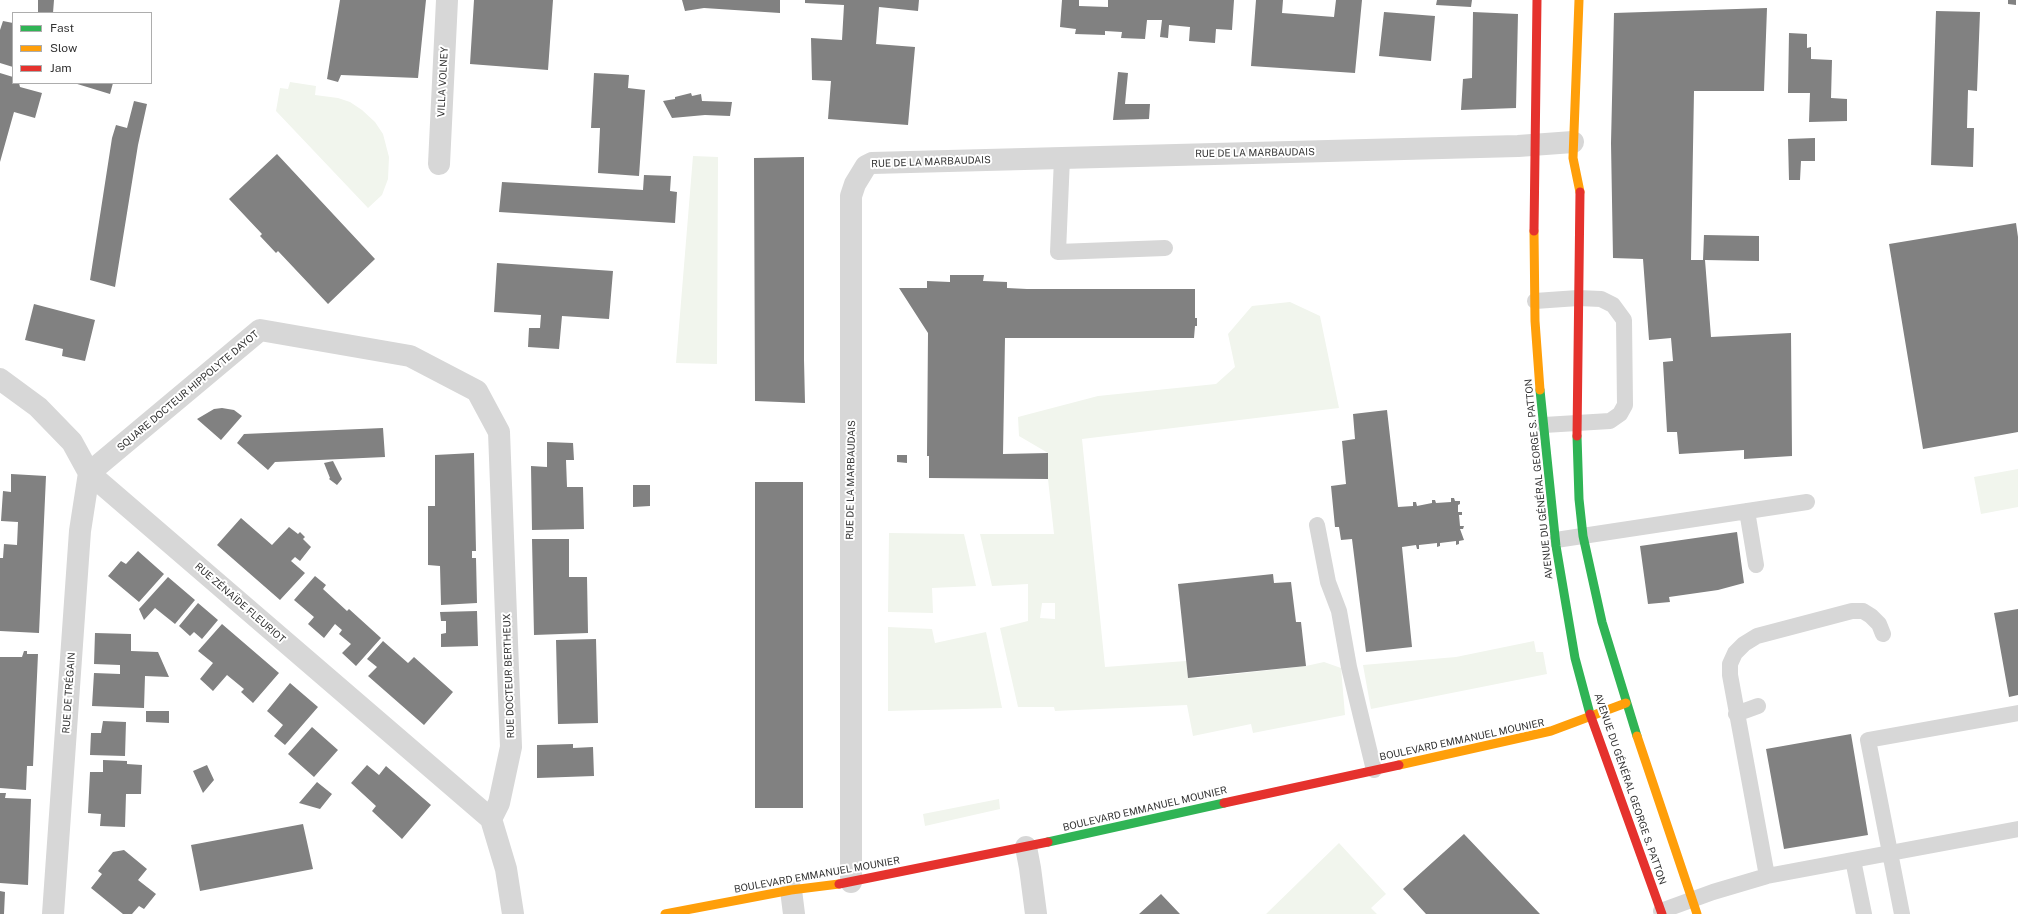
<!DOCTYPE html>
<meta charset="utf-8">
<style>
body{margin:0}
#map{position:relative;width:2018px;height:914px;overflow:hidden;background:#fff;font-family:"Public Sans",sans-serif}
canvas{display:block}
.legend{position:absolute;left:12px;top:12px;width:140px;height:72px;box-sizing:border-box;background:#fff;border:1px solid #adadad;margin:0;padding:5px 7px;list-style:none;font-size:12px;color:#333}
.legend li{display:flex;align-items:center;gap:8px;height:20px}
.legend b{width:20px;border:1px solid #adadad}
</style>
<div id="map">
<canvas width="2018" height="914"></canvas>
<ul class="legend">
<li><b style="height:5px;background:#30b455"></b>Fast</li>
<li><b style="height:5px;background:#ff9f0a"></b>Slow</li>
<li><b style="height:5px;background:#e5322d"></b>Jam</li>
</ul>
</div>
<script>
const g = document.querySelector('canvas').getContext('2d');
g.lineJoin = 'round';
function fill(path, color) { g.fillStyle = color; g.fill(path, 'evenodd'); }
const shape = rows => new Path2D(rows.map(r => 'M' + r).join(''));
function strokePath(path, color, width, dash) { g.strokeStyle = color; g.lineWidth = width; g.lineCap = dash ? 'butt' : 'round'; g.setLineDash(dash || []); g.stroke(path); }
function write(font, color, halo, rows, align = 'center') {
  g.font = font + ' "Public Sans",sans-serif'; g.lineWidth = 4; g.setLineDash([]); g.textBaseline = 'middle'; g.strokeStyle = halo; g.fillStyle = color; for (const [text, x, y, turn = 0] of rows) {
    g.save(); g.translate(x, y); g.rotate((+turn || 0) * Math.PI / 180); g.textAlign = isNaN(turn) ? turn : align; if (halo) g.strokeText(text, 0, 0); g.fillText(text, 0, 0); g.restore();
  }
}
const green = shape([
 [290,82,316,86,315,95,338,98,350,102,362,110,375,122,383,134,389,157,388,179,382,195,368,208,276,111,280,88,288,89],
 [693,156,718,157,717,364,676,363],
 [1290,302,1320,316,1339,408,1082,439,1105,667,1186,661,1188,677,1200,678,1306,666,1324,662,1341,668,1345,715,1253,733,1251,724,1193,736,1187,705,1055,711,1054,707,1018,707,1000,628,1028,621,1028,584,992,586,980,534,1054,534,1048,479,1048,453,1019,436,1018,417,1098,396,1216,384,1235,367,1228,334,1252,306],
 [1042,603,1055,603,1055,619,1040,618],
 [2018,469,2018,507,1981,514,1974,477],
 [889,533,964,534,976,586,932,588,933,613,888,612],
 [888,627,932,629,935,643,986,632,1002,708,888,711],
 [1534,641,1536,652,1543,652,1547,674,1371,709,1363,665,1456,657],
 [999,799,1000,809,925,826,923,814],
 [1339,843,1386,894,1371,908,1377,914,1266,914]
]);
const building = shape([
 [38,0,54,0,53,13,38,13],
 [340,0,426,0,418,78,341,75,338,82,327,79],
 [474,0,553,0,548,70,470,64],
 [682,0,780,0,780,13,704,8,685,11],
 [805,0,919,0,918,11,879,7,876,44,915,47,908,125,828,119,831,81,812,80,811,38,842,40,844,5,805,3],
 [1062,0,1079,0,1079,6,1108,7,1108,0,1234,0,1232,30,1216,29,1215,43,1189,41,1190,27,1169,25,1168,38,1160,37,1162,20,1147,20,1145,39,1121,38,1122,32,1105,31,1105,35,1075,34,1076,29,1060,27],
 [1256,0,1283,0,1282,13,1334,17,1336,0,1362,0,1355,73,1251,66],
 [1437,0,1472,0,1471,7,1436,5],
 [2008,0,2016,0,2016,5,2008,4],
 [1767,8,1764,91,1694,91,1691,260,1703,260,1704,235,1759,236,1759,261,1705,260,1711,337,1791,333,1792,456,1744,459,1744,450,1679,454,1677,432,1667,432,1663,362,1673,361,1671,338,1649,340,1643,259,1613,258,1611,143,1614,13],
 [1936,11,1980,12,1977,91,1968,90,1967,128,1974,128,1973,167,1931,165],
 [1384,12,1435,16,1431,61,1379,56],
 [1473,12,1518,14,1516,108,1461,110,1463,79,1472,78],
 [3,21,13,23,13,67,0,63,0,30],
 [1789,33,1807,34,1807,48,1811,47,1811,59,1832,60,1831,98,1847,99,1847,121,1809,122,1810,93,1788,93],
 [1118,72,1128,73,1125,104,1150,104,1149,119,1113,120],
 [0,73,13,77,13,83,19,83,20,87,42,93,35,118,14,112,0,162],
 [594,73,629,75,628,88,645,90,639,176,598,173,600,128,591,128],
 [74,83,113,83,110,94],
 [691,93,692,96,701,94,702,101,732,102,730,116,705,115,672,118,663,101,675,99,675,97],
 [134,101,147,104,138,145,115,287,90,280,112,138,116,125,127,128],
 [1815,138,1815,161,1801,161,1800,180,1789,180,1788,139],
 [277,154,375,259,328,304,278,251,276,253,260,236,262,234,229,199],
 [804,157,804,360,805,403,755,401,754,158],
 [644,175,671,176,670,191,677,192,675,223,499,212,502,182,643,190],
 [2016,223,2018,237,2018,432,1923,449,1889,244],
 [497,263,613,271,609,319,562,316,559,349,528,347,529,328,540,328,541,315,494,312],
 [950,275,984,275,983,281,1007,282,1007,288,1027,289,1195,289,1195,318,1197,318,1197,326,1195,326,1194,338,1005,338,1003,454,1048,453,1048,479,929,478,929,456,927,456,928,333,899,288,927,288,927,281,950,282],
 [34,304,95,320,85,361,62,356,63,349,25,340],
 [222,408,234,410,242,416,221,440,197,419,214,409],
 [1387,410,1398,507,1413,506,1413,502,1416,502,1417,506,1432,503,1432,500,1435,500,1436,503,1451,502,1451,498,1454,498,1455,501,1460,501,1460,504,1458,505,1458,512,1462,512,1462,515,1459,515,1460,526,1464,526,1463,529,1460,529,1464,540,1459,541,1459,544,1456,545,1456,541,1440,543,1440,546,1437,547,1437,543,1419,545,1419,549,1417,549,1416,545,1402,547,1412,647,1366,652,1352,539,1341,540,1339,527,1335,527,1331,486,1346,484,1342,441,1355,439,1353,414],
 [383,428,385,457,275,462,268,470,237,443,244,434],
 [547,442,573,443,574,460,566,460,567,487,583,487,584,529,532,530,531,466,547,467],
 [474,453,476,551,472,551,472,558,476,558,477,603,441,605,440,566,428,565,428,506,435,506,435,455],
 [897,455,907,455,907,463,897,462],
 [333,461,342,479,337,485,329,479,330,478,324,463],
 [11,474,46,476,39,633,0,631,0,558,3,558,4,544,17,545,18,522,1,521,3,491,11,492],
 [755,482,803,482,803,808,755,808],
 [633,485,650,485,650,506,633,507],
 [241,518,272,545,289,527,298,534,300,532,305,537,303,539,311,547,300,561,295,557,291,561,305,573,280,600,217,545],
 [1737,532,1744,583,1718,590,1669,597,1670,602,1648,604,1640,546],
 [532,539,569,539,569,577,587,577,588,633,534,635],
 [138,551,164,574,139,602,108,576,121,561,126,564],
 [1273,574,1274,583,1291,582,1296,622,1301,622,1306,666,1188,678,1178,584],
 [315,576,326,585,323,589,347,611,349,609,381,638,356,666,342,653,351,644,339,634,342,630,335,624,324,638,308,624,314,617,294,600],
 [168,577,195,600,175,624,155,608,144,620,139,609],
 [198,603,218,620,202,639,194,632,190,636,179,626],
 [2018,609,2018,695,2009,697,1994,613],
 [477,611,478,646,441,647,441,634,446,633,446,621,441,621,440,612],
 [222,624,279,673,253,703,241,692,244,689,227,675,213,691,200,679,213,663,198,651],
 [95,633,131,634,131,651,158,652,169,677,145,676,144,708,92,706,94,673,120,674,120,665,94,664],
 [596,639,598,723,558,724,556,640],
 [383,641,408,663,414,657,453,692,424,725,368,676,377,667,367,659],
 [24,651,27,651,27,654,38,654,33,766,27,766,26,790,0,788,0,657,22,657],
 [290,683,318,707,285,745,274,736,283,725,267,711],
 [146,711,169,711,169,723,146,722],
 [103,721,126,722,125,756,90,755,91,733,101,733],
 [312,727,338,750,314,777,288,754],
 [1851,734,1868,835,1784,849,1766,749],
 [573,744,573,748,593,747,594,776,537,778,537,745],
 [103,760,127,761,127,764,142,765,141,794,126,794,125,827,100,826,101,814,88,813,90,772,103,772],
 [207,765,214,780,203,793,193,771],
 [367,765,379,775,386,766,431,805,402,839,372,811,376,806,351,783],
 [317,782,332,794,320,809,299,803],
 [0,793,6,793,5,798,31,799,28,885,0,883],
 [303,824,313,869,200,891,191,845],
 [1464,834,1540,914,1426,914,1403,889],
 [124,850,147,869,138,880,156,894,144,909,139,906,132,914,123,914,91,888,102,874,98,871,113,852],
 [0,891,5,892,4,914,0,914],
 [1161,894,1180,914,1139,914]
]);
const lane = shape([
 [1062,158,1058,252,1165,248],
 [1535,301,1578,298,1601,299,1613,305,1624,320,1625,405,1620,414,1610,421,1544,425],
 [1747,511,1756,565],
 [1317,525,1328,582,1339,611,1349,667,1374,770],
 [1556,540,1807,502],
 [1736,714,1758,706],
 [1853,860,1864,914],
 [1767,876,1730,675,1730,664,1735,653,1744,644,1757,636,1852,611,1863,611,1871,616,1879,624,1883,634],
 [1661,911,1713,892,1767,876,2018,829],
 [1902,914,1868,740,2018,713]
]);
const street = shape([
 [439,164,447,0],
 [0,379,38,407,72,442,89,473,491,819],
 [89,473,260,330,410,356,477,391,499,432,511,747,499,803,491,819,506,869,513,914],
 [1026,847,1030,868,1036,914],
 [851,882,851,196,855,184,866,166,872,163,1518,146,1573,142],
 [791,890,794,914],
 [53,914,80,531,89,473]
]);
const fast = shape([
 [1540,390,1556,546,1575,658,1590,714],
 [1577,436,1579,499,1583,536,1602,622,1637,736],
 [1048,842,1224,803]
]);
const slow = shape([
 [1579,0,1573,158,1580,192],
 [1534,231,1535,321,1540,390],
 [1637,736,1697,914],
 [1399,765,1551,731,1626,703],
 [665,914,791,890,839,884]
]);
const jam = shape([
 [1534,231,1537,0],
 [1577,436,1580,192],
 [1590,714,1662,914],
 [1224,803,1399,765],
 [839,884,1048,842]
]);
const streetNames = [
 ["VILLA VOLNEY",443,82,-87],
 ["RUE DE LA MARBAUDAIS",1255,153,-1],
 ["RUE DE LA MARBAUDAIS",931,162,-2],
 ["SQUARE DOCTEUR HIPPOLYTE DAYOT",188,391,-40],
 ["AVENUE DU GÉNÉRAL GEORGE S. PATTON",1539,479,-96],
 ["RUE DE LA MARBAUDAIS",851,480,-89],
 ["RUE ZÉNAÏDE FLEURIOT",240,603,41],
 ["RUE DOCTEUR BERTHEUX",509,676,-92],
 ["RUE DE TRÉGAIN",69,693,-86],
 ["BOULEVARD EMMANUEL MOUNIER",1462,740,-12],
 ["AVENUE DU GÉNÉRAL GEORGE S. PATTON",1630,789,71],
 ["BOULEVARD EMMANUEL MOUNIER",1145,809,-13],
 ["BOULEVARD EMMANUEL MOUNIER",817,875,-10]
];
fill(green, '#f1f5ed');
fill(building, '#818181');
strokePath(lane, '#d7d7d7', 16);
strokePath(street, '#d7d7d7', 22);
strokePath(fast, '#30b455', 9);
strokePath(slow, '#ff9f0a', 9);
strokePath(jam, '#e5322d', 9);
write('10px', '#333', '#fff', streetNames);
</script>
